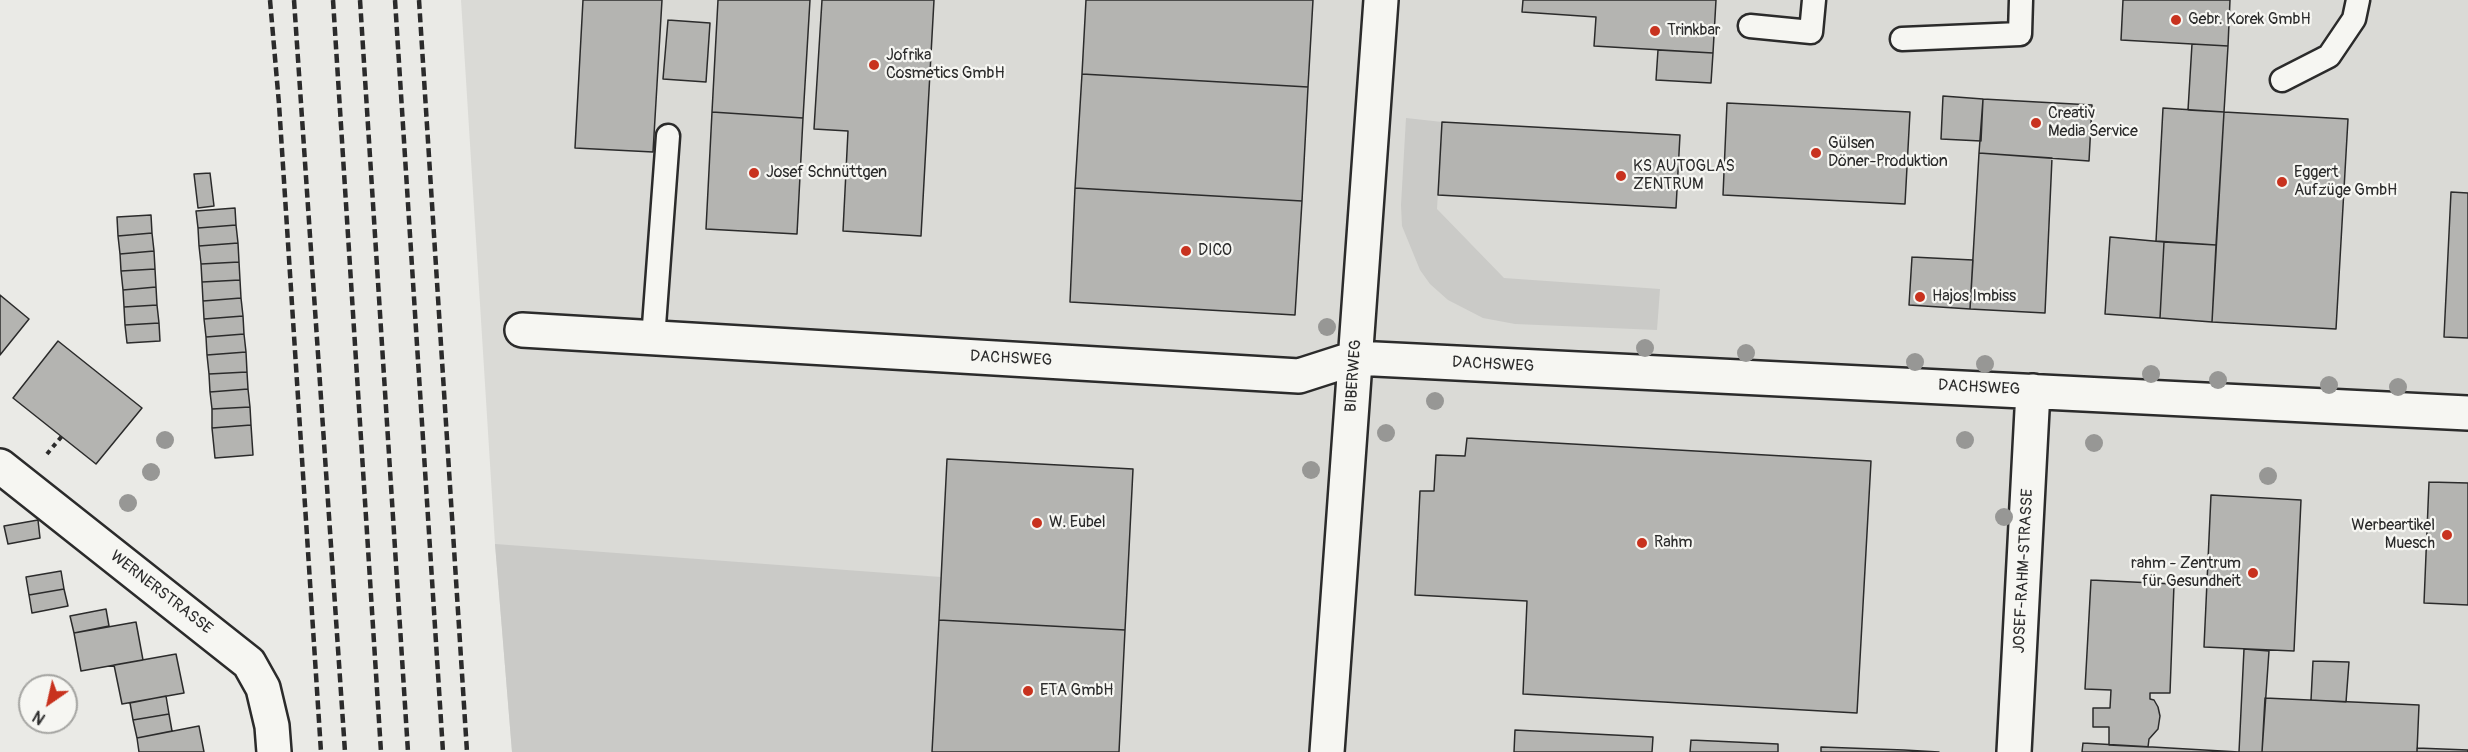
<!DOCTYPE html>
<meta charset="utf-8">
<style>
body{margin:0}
#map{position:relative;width:2468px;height:752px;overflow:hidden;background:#eaeae6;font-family:Pangolin,sans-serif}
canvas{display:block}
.north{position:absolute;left:18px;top:674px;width:60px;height:60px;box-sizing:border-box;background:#f6f6f2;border:2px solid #a5a5a2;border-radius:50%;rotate:214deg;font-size:16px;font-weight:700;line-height:24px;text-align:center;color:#2b2b2b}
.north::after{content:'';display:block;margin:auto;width:21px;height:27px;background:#c8321e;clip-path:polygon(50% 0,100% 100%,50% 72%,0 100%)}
</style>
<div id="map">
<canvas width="2468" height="752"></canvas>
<div class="north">N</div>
</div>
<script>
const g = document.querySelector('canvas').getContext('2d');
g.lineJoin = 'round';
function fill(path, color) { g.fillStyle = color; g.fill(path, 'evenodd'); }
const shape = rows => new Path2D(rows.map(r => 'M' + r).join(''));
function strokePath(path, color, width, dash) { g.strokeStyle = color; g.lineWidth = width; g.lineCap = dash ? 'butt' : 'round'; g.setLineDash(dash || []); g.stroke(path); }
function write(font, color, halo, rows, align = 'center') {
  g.font = font + ' Pangolin,sans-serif'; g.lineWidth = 4.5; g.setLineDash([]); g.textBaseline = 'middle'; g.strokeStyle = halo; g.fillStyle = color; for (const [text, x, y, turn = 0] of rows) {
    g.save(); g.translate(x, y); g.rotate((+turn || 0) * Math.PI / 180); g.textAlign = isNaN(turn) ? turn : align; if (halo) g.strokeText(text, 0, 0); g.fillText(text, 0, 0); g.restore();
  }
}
const built = shape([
 [461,0,2468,0,2468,752,512,752,495,544]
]);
const green = shape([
 [1406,118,1442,122,1437,209,1504,278,1660,289,1657,330,1515,324,1483,318,1448,300,1430,284,1420,270,1402,226,1401,205],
 [495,544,941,577,932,752,512,752]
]);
const building = shape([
 [583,0,662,0,653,152,575,148,583,0],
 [718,0,810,0,803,118,712,112,718,0],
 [822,0,934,0,921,236,843,231,848,131,814,129,822,0],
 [1086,0,1313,0,1308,87,1082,74,1086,0],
 [1523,0,1716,0,1713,53,1594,46,1596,17,1522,12,1523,0],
 [2123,0,2230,0,2228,46,2121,40,2123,0],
 [668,20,710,23,706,82,663,79,668,20],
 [2192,44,2228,46,2224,112,2188,110,2192,44],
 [1658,50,1713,53,1711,83,1656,80,1658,50],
 [1082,74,1308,87,1302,201,1075,188,1082,74],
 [1943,96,1983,99,1981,141,1941,139,1943,96],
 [1983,99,2092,105,2089,161,1979,153,1983,99],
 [1727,103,1910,112,1905,204,1723,195,1727,103],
 [2163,108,2224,112,2216,245,2156,241,2163,108],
 [712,112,803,118,797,234,706,229,712,112],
 [2224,112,2348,119,2336,329,2212,322,2224,112],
 [1442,122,1680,135,1676,208,1438,195,1442,122],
 [1979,153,2052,158,2045,313,1970,309,1979,153],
 [210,173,214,206,198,208,194,174,210,173],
 [1075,188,1302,201,1295,315,1070,302,1075,188],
 [2451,192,2468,193,2468,338,2444,337,2451,192],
 [235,208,236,225,198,228,196,211,235,208],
 [151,215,152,233,118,236,117,217,151,215],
 [236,225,238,243,199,246,198,228,236,225],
 [152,233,154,251,120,254,118,236,152,233],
 [2110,237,2164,242,2160,318,2105,314,2110,237],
 [2164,242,2216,245,2212,322,2160,318,2164,242],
 [238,243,239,262,201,264,199,246,238,243],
 [154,251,155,269,121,271,120,254,154,251],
 [1912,257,1973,260,1970,309,1909,305,1912,257],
 [239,262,240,280,202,282,201,264,239,262],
 [155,269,156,287,123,290,121,271,155,269],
 [240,280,241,298,203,301,202,282,240,280],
 [156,287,157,305,124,307,123,290,156,287],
 [0,295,29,319,0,355,0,295],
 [241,298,243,316,204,319,203,301,241,298],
 [157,305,159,323,125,325,124,307,157,305],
 [243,316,244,334,206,337,204,319,243,316],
 [159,323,160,341,127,343,125,325,159,323],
 [244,334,246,352,207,355,206,337,244,334],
 [58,341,142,408,96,464,13,398,58,341],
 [246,352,247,372,209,374,207,355,246,352],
 [247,372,248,389,210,392,209,374,247,372],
 [248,389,250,407,212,409,210,392,248,389],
 [250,407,251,425,212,428,212,409,250,407],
 [251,425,253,455,215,458,212,428,251,425],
 [1467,438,1871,461,1857,713,1523,694,1527,601,1415,595,1420,491,1434,491,1436,455,1465,456,1467,438],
 [947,459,1133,469,1125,630,939,620,947,459],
 [2429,482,2468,483,2468,605,2424,603,2429,482],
 [2211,495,2301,500,2294,651,2204,647,2211,495],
 [38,520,40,538,8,544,4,526,38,520],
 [61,571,64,589,29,595,26,577,61,571],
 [2091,580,2174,584,2170,693,2150,693,2150,699,2154,700,2158,707,2160,716,2158,729,2149,739,2148,747,2109,745,2109,727,2093,727,2093,708,2110,708,2111,690,2085,689,2091,580],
 [64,589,68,606,32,613,29,595,64,589],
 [106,609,109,626,74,633,70,616,106,609],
 [939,620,1125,630,1119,752,932,752,939,620],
 [136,622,143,660,81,671,74,633,136,622],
 [2244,649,2269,651,2262,752,2239,752,2244,649],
 [176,654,184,693,122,704,114,665,176,654],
 [2313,661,2349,662,2346,702,2311,700,2313,661],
 [166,696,169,714,133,720,130,703,166,696],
 [2265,698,2419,705,2417,752,2262,752,2265,698],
 [169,714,172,731,137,738,133,720,169,714],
 [199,726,204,752,139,752,137,738,199,726],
 [1515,730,1653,737,1652,752,1514,752,1515,730],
 [1691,740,1778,744,1778,752,1690,752,1691,740],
 [2083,743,2239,752,2082,752,2083,743],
 [1821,747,1904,750,1939,752,1821,752,1821,747],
 [2417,748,2468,750,2468,752,2417,752,2417,748]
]);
const path = shape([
 [47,454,62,436]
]);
const service = shape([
 [1750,26,1811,32,1814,0],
 [1902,39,2020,34,2021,0],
 [2282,80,2329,56,2354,19,2358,0],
 [653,339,668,136]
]);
const minor = shape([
 [522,330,1299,376,1355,358,2468,413],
 [0,466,249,663,263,688,272,726,274,752],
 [1327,752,1381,0],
 [2014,752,2033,391]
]);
const rail = shape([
 [270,0,279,104,321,752],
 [294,0,345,752],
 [333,0,381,752],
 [360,0,408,752],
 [395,0,443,752],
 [419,0,467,752]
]);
const trees = [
 [1327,327],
 [1645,348],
 [1746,353],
 [1915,362],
 [1985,364],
 [2151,374],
 [2218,380],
 [2329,385],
 [2398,387],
 [1435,401],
 [1386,433],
 [165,440],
 [1965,440],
 [2094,443],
 [1311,470],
 [151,472],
 [2268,476],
 [128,503],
 [2004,517]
];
const markers = [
 [2176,20,6,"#c8321e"],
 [1655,31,6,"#c8321e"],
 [874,65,6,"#c8321e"],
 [2036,123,6,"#c8321e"],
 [1816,153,6,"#c8321e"],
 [754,173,6,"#c8321e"],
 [1621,176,6,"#c8321e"],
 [2282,182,6,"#c8321e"],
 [1186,251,6,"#c8321e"],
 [1920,297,6,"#c8321e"],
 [1037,523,6,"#c8321e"],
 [2447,535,6,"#c8321e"],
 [1642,543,6,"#c8321e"],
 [2253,573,6,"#c8321e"],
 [1028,691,6,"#c8321e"]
];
const poiNames = [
 ["Gebr. Korek GmbH",2188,20],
 ["Trinkbar",1667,31],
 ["Jofrika",886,56],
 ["Cosmetics GmbH",886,74],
 ["Creativ",2048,114],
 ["Media Service",2048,132],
 ["Gülsen",1828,144],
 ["Döner-Produktion",1828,162],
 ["KS AUTOGLAS",1633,167],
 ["ZENTRUM",1633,185],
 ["Josef Schnüttgen",766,173],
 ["Eggert",2294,173],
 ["Aufzüge GmbH",2294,191],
 ["DICO",1198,251],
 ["Hajos Imbiss",1932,297],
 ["W. Eubel",1049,523],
 ["Werbeartikel",2435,526,"right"],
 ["Muesch",2435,544,"right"],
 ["Rahm",1654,543],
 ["rahm - Zentrum",2241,564,"right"],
 ["für Gesundheit",2241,582,"right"],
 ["ETA GmbH",1040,691]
];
const streetNames = [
 ["DACHSWEG",1011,359,3],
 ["DACHSWEG",1493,365,3],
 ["BIBERWEG",1354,376,-86],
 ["DACHSWEG",1979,388,3],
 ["JOSEF-RAHM-STRASSE",2024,571,-87],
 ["WERNERSTRASSE",161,593,38]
];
fill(built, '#dadad6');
fill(green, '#cacac7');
fill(building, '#b4b4b1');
strokePath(building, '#2b2b2b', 1.5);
strokePath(service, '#2b2b2b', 27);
strokePath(minor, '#2b2b2b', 38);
strokePath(path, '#2b2b2b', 4, [4.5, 4.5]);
strokePath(service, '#f6f6f2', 22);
strokePath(minor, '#f6f6f2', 33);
strokePath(rail, '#2b2b2b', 4.5, [9, 4.5]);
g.fillStyle = '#979795';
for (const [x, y] of trees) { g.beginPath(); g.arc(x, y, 9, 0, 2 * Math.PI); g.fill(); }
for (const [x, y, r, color] of markers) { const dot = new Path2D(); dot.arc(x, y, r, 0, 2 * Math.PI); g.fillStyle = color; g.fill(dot); strokePath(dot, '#f6f6f2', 2); }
write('16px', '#2b2b2b', '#f6f6f2', poiNames, 'left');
write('16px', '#2b2b2b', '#f6f6f2', streetNames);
</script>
